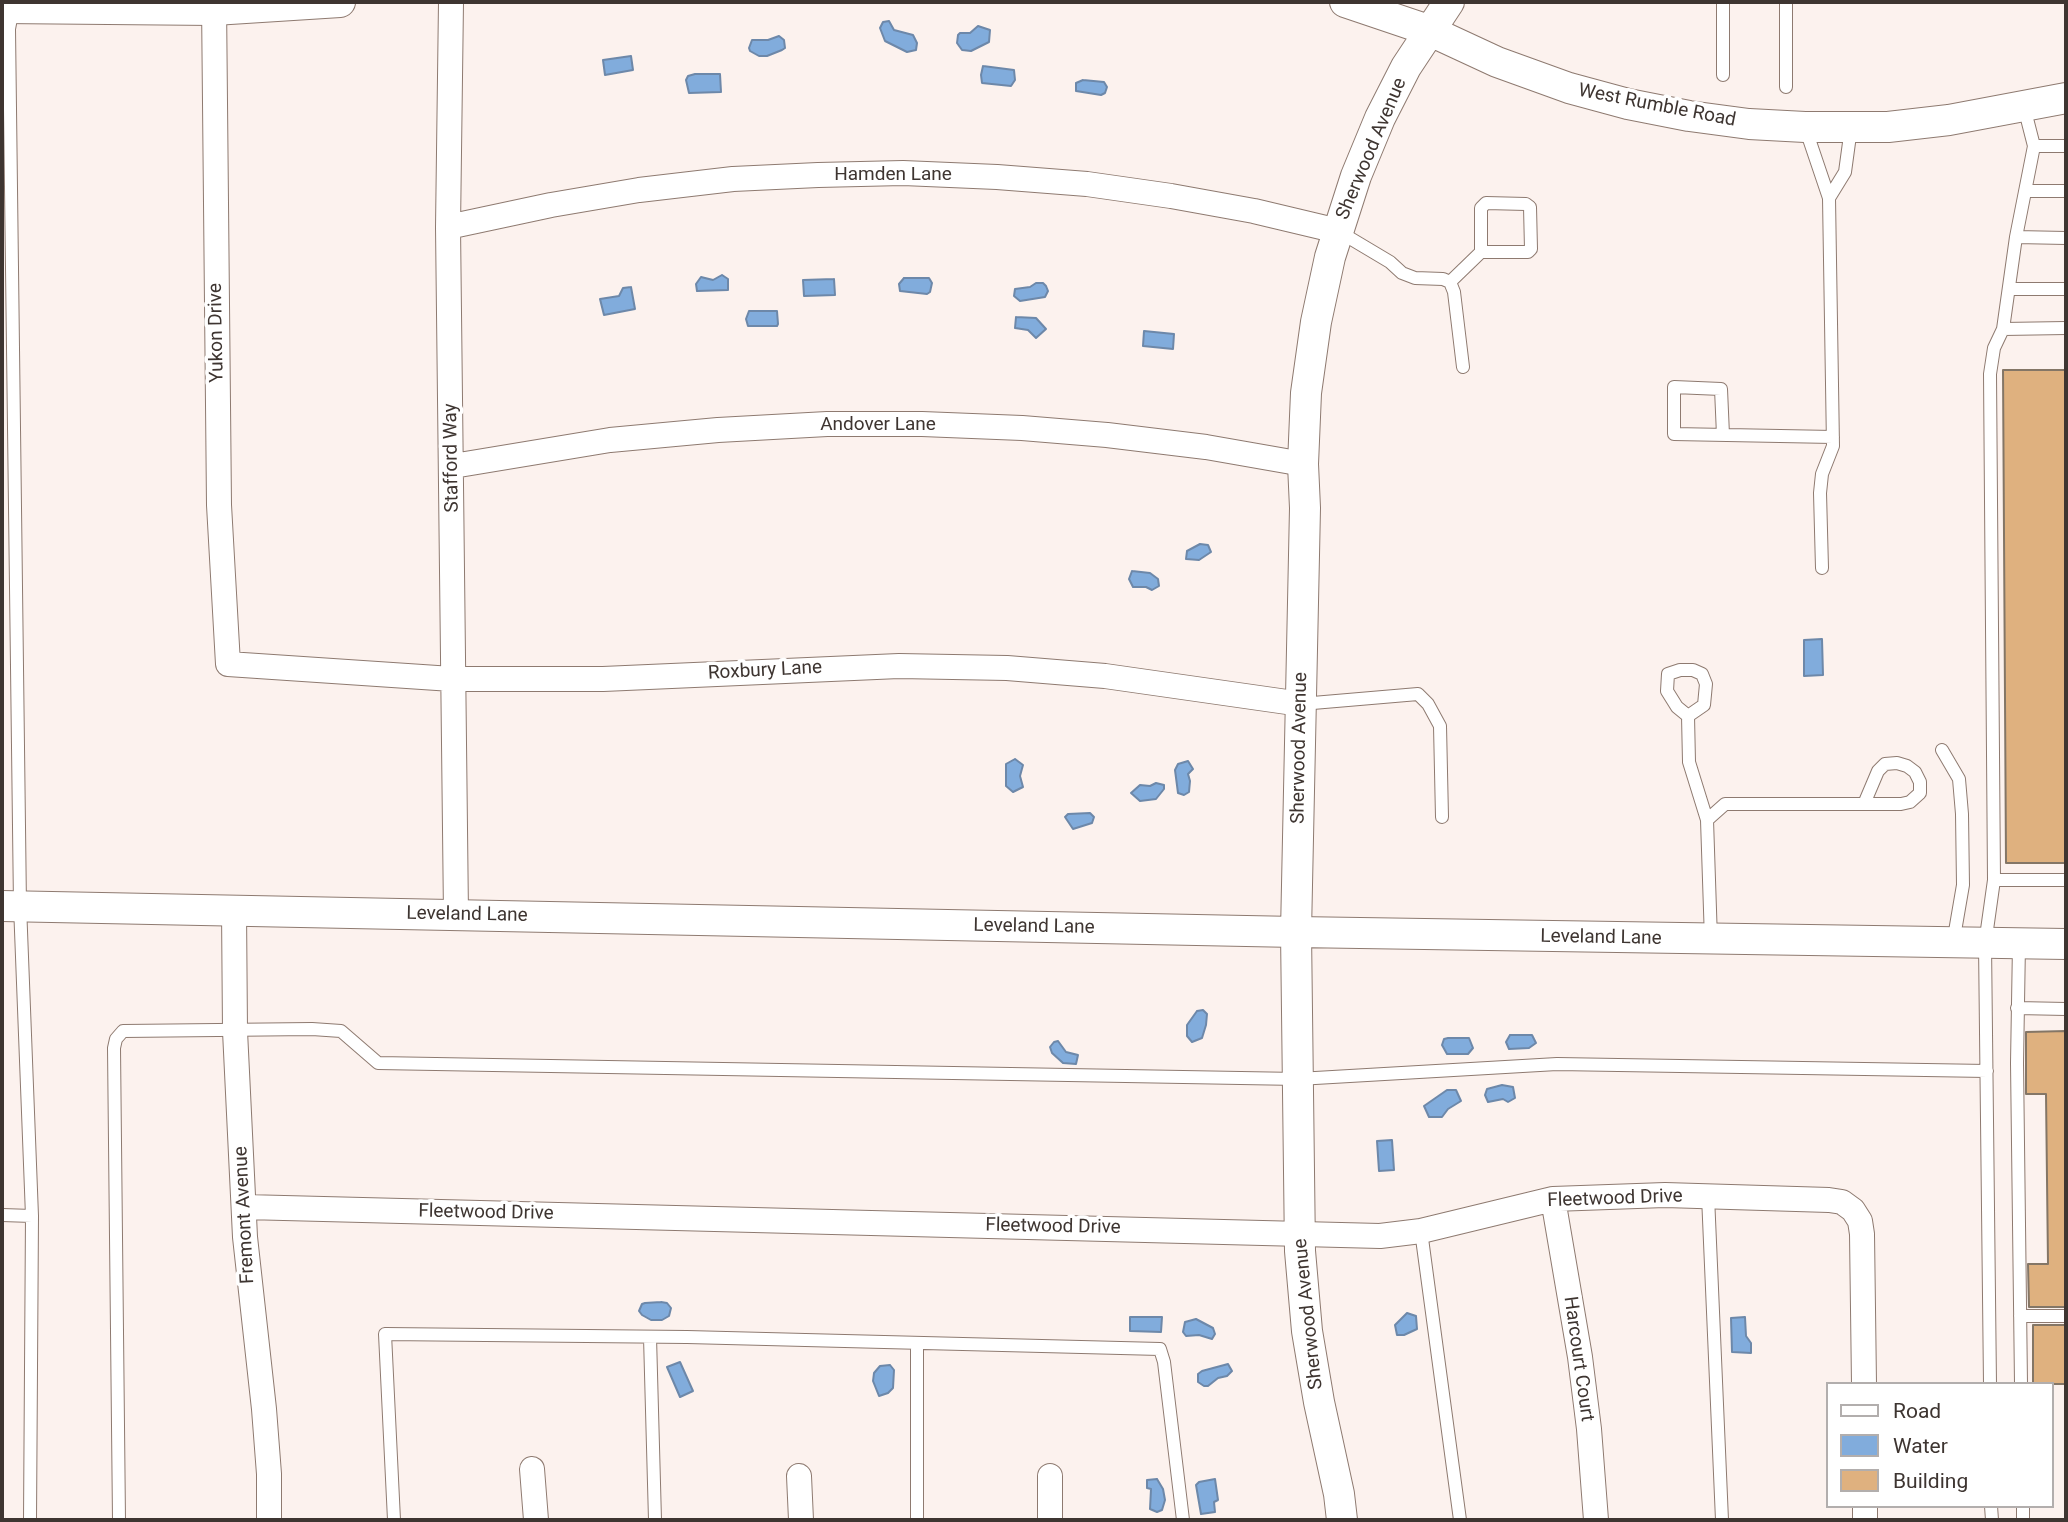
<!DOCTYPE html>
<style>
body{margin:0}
#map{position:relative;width:2068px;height:1522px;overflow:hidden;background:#fcf2ee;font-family:Roboto,sans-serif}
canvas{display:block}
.frame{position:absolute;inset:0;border:4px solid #3e3531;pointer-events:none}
.legend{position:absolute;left:1826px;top:1382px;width:228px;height:126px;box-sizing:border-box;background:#fff;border:2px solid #b2aead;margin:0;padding:9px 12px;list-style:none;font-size:21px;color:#3e3531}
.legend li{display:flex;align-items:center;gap:14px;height:35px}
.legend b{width:35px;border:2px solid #b2aead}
</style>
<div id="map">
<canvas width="2068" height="1522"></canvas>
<div class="frame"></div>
<ul class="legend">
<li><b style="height:9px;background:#fff"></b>Road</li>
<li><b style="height:19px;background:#81acdc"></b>Water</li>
<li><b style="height:19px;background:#dfb17f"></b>Building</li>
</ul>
</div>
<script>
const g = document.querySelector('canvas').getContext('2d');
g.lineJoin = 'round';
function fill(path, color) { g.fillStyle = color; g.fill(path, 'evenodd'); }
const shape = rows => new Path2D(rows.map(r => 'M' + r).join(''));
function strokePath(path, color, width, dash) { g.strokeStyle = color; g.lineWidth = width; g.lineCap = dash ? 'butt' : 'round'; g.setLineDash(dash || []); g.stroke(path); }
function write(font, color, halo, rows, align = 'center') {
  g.font = font + ' Roboto,sans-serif'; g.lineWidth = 7; g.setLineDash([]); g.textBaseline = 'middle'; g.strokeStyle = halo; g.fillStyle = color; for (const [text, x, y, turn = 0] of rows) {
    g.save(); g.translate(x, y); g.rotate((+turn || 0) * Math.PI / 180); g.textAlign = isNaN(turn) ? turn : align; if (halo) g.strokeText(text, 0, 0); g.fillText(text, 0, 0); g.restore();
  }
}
const water = shape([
 [889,21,894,30,913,35,917,43,916,50,907,52,885,41,880,28,883,22,889,21],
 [978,26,990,30,989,42,971,51,962,50,957,43,958,35,960,33,970,33,978,26],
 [779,36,784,40,785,48,782,50,767,56,759,56,750,51,749,48,752,40,768,40,779,36],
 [631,56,633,70,605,75,603,60,631,56],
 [983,66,1014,70,1015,80,1011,86,982,83,981,75,983,66],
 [695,74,720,74,721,92,689,93,686,80,688,76,695,74],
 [1083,80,1104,82,1107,87,1105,93,1101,95,1076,91,1076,83,1083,80],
 [722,275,728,279,728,290,697,291,696,284,701,277,713,280,722,275],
 [904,278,929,278,932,283,930,292,927,294,900,291,899,284,904,278],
 [834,279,835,295,804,296,803,280,834,279],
 [1036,283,1043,283,1046,286,1048,291,1045,297,1020,301,1014,296,1015,289,1030,287,1036,283],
 [631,287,635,309,604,315,600,299,619,296,623,288,631,287],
 [749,311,777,311,778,324,777,326,748,326,746,319,749,311],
 [1016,317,1036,318,1046,329,1036,338,1028,330,1015,328,1016,317],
 [1144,331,1174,334,1173,349,1143,346,1144,331],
 [1200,544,1208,545,1211,552,1199,560,1186,559,1187,551,1200,544],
 [1132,571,1150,573,1158,579,1159,586,1152,590,1146,587,1133,587,1129,579,1132,571],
 [1822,639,1823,675,1804,676,1804,640,1822,639],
 [1015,759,1023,765,1020,776,1023,787,1013,792,1006,786,1006,764,1015,759],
 [1188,761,1193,769,1188,774,1190,781,1189,792,1184,795,1178,793,1175,770,1178,764,1188,761],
 [1156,783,1164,785,1164,789,1156,799,1140,801,1131,793,1140,785,1150,786,1156,783],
 [1090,813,1094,817,1092,823,1073,829,1065,817,1068,814,1090,813],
 [1197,1011,1203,1010,1207,1014,1206,1025,1202,1038,1192,1042,1187,1036,1187,1025,1197,1011],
 [1510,1035,1532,1035,1536,1043,1529,1048,1509,1049,1506,1042,1510,1035],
 [1448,1038,1469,1038,1473,1048,1468,1054,1447,1054,1442,1045,1444,1039,1448,1038],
 [1058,1041,1066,1052,1078,1055,1076,1064,1063,1063,1052,1053,1050,1047,1054,1042,1058,1041],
 [1502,1085,1513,1087,1515,1098,1508,1102,1503,1099,1488,1102,1485,1095,1487,1089,1502,1085],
 [1447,1090,1456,1090,1461,1101,1448,1109,1442,1117,1429,1117,1424,1106,1447,1090],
 [1392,1140,1394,1170,1379,1171,1377,1141,1392,1140],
 [661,1302,667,1303,671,1308,669,1316,662,1320,651,1320,642,1315,639,1311,642,1304,645,1303,661,1302],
 [1407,1313,1416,1316,1417,1329,1404,1335,1397,1335,1395,1325,1407,1313],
 [1130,1317,1162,1317,1161,1332,1130,1331,1130,1317],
 [1745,1317,1746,1336,1751,1343,1751,1353,1732,1352,1731,1318,1745,1317],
 [1196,1319,1213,1328,1215,1334,1212,1339,1199,1335,1186,1336,1183,1332,1185,1322,1196,1319],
 [680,1362,693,1391,680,1397,667,1367,680,1362],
 [1228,1364,1232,1371,1227,1376,1218,1378,1208,1386,1204,1386,1198,1382,1198,1374,1202,1371,1228,1364],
 [890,1365,894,1370,893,1388,888,1393,879,1396,873,1381,874,1373,880,1366,890,1365],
 [1157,1479,1163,1489,1165,1500,1162,1510,1157,1512,1150,1509,1151,1489,1147,1488,1147,1480,1157,1479],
 [1215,1479,1218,1500,1214,1502,1215,1512,1201,1514,1196,1485,1199,1482,1215,1479]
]);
const building = shape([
 [2003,370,2066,370,2066,863,2006,863,2003,370],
 [2066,1031,2066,1307,2029,1307,2028,1264,2048,1264,2046,1094,2026,1094,2026,1032,2066,1031],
 [2033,1325,2066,1325,2066,1384,2033,1384,2033,1325]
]);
const service = shape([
 [1723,2,1723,75],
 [1786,2,1786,87],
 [13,8,9,29,20,905,32,1216,30,1520],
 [1805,127,1829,198,1833,446,1822,474,1820,493,1822,568],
 [2034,146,2066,146],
 [2026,191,2066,191],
 [1829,198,1845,172,1851,128],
 [1338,231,1390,262,1402,273,1415,278,1443,279,1450,282,1454,292,1463,367],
 [2016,237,2066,238],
 [1450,282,1481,252,1481,208,1486,203,1526,204,1530,207,1531,249,1528,252,1481,252],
 [2009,289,2066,289],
 [2003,329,2066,328],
 [1723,435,1721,389,1674,387,1674,434,1833,437],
 [1301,704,1418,694,1428,704,1440,726,1442,817],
 [1688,716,1677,707,1667,691,1668,674,1680,670,1693,670,1702,674,1706,684,1704,705,1688,716,1689,762,1707,820],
 [1942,750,1959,779,1962,814,1963,885,1953,943],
 [1994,880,2066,880],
 [1711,940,1707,820,1725,804,1901,804,1910,802,1920,793,1920,782,1915,772,1907,766,1897,763,1885,764,1878,771,1864,804],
 [2019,944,2017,1063,2021,1384],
 [2017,1008,2066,1009],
 [1708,1196,1722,1520],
 [2,1215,32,1216],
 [1421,1231,1460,1520],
 [2020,1316,2066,1316],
 [650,1337,655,1520],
 [917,1343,917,1520],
 [1990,1384,1985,944,1994,880,1990,374,1994,348,2003,329,2016,237,2034,146,2024,107],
 [1991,1506,1992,1520],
 [2023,1506,2023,1520],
 [119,1520,114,1048,116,1039,123,1031,312,1029,341,1031,378,1063,1298,1079,1557,1064,1987,1071],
 [394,1520,385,1334,687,1337,1160,1349,1164,1362,1183,1520]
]);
const minor = shape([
 [214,2,219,505,228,664,452,679,603,679,899,666,1007,668,1105,676,1301,704],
 [451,2,448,227,456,915],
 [448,227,551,205,639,190,733,179,818,175,903,173,997,177,1087,184,1171,196,1254,211,1338,231],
 [453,466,610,440,718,430,827,424,922,424,1022,428,1107,435,1206,447,1303,464],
 [234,910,235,1031,245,1237,264,1409,269,1474,269,1520],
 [1553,1199,1580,1357,1589,1429,1596,1520],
 [245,1207,1380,1236,1421,1231,1553,1199,1665,1195,1829,1200,1842,1202,1853,1210,1860,1221,1862,1234,1864,1384],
 [532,1469,536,1520],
 [799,1476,801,1520],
 [1050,1476,1050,1520],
 [1865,1506,1865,1520]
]);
const tertiary = shape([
 [1345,2,1428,30,1497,62,1569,88,1628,104,1689,116,1749,124,1805,127,1888,127,1949,120,2066,98],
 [2,8,214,10,340,2],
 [2,906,1296,932,2066,944],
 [1342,1520,1339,1494,1319,1402,1307,1331,1300,1251,1296,932,1305,508,1303,464,1306,393,1316,322,1330,257,1356,176,1380,118,1406,67,1449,2]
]);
const streetNames = [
 ["West Rumble Road",1657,106,11],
 ["Sherwood Avenue",1372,149,-67],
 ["Hamden Lane",893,175],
 ["Yukon Drive",217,333,-91],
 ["Andover Lane",878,425],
 ["Stafford Way",452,458,-91],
 ["Roxbury Lane",765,671,-3],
 ["Sherwood Avenue",1300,748,-89],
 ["Leveland Lane",467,915,1],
 ["Leveland Lane",1034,927,1],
 ["Leveland Lane",1601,938,1],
 ["Fleetwood Drive",1615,1199,-2],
 ["Fleetwood Drive",486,1213,1],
 ["Fremont Avenue",245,1215,-93],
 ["Fleetwood Drive",1053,1227,1],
 ["Sherwood Avenue",1309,1314,-96],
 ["Harcourt Court",1578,1359,82]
];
fill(water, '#81acdc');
strokePath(water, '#6d88a9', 2);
fill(building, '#dfb17f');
strokePath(building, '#847666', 2);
strokePath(service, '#8e7a70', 14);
strokePath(minor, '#8e7a70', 26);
strokePath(tertiary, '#8e7a70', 32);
strokePath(service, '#fff', 12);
strokePath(minor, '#fff', 24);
strokePath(tertiary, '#fff', 30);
write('19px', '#3e3531', '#fff', streetNames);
</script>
